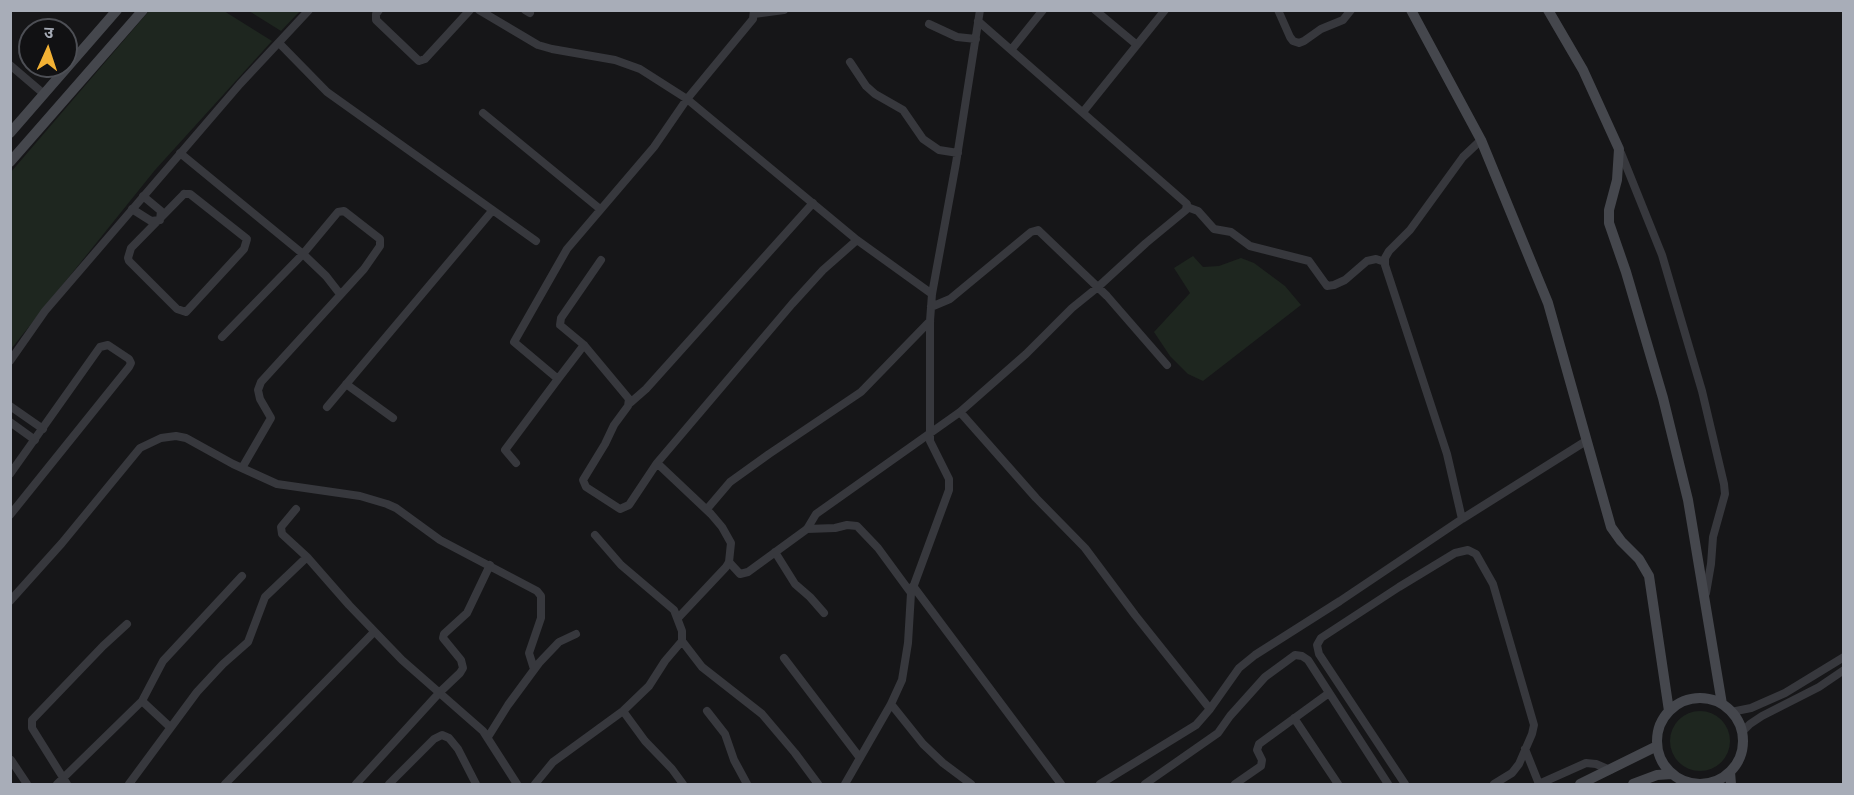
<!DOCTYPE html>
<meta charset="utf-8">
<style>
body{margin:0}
#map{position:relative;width:1854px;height:795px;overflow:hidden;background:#161618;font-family:"PT Sans","Noto Sans Devanagari",sans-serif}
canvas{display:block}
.frame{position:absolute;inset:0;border:12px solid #a8adb8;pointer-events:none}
.north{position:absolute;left:18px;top:18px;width:60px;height:60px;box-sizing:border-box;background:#111113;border:2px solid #4d4f55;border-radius:50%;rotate:3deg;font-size:16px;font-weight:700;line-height:24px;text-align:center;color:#a8adb8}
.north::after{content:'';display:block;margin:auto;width:21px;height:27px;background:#f2b134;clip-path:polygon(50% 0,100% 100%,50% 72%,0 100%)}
</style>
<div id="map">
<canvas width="1854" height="795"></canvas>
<div class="frame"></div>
<div class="north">उ</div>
</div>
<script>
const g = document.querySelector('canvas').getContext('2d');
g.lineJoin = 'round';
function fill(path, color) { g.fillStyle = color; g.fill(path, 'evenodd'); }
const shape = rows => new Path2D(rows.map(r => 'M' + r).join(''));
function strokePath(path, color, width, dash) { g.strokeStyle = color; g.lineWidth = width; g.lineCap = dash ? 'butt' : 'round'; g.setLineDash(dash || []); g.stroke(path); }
const green = shape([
 [149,11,224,11,272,41,155,170,11,349,11,172],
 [249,11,300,11,281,31],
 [1193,256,1203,267,1219,266,1241,258,1254,263,1285,286,1301,305,1203,381,1188,374,1170,356,1154,332,1190,293,1174,268],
 '1670 741a30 30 0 1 1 60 0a30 30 0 1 1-60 0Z'
]);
const street = shape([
 [379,10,376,14,376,20,419,61,425,59,470,10],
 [479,10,538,45,552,49,615,60,640,69,687,99,857,240,932,294],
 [525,10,530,13],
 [1095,10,1137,45],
 [1278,10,1290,37,1293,41,1299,43,1304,41,1321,29,1343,20,1351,10],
 [754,14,784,10],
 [978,21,1187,204,1186,210,1146,243,1098,287,1072,308,1026,354,960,412,1036,498,1085,548,1135,615,1210,709],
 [929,24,957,37,976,39],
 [280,44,327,92,536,241],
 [1011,50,1043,10],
 [850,62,866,86,875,94,903,110,923,139,939,150,958,153],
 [10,65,44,94],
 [1083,112,1165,10],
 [483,113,600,209],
 [180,153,303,254,326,276,340,294],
 [1621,153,1662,255,1702,391,1724,484,1725,494,1713,537,1711,564,1706,593],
 [184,194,190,194,247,239,244,249,186,312,177,309,129,261,128,258,131,248,184,194],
 [1187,207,1198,211,1214,229,1231,232,1250,246,1309,261,1327,286,1334,285,1345,280,1367,261,1376,259,1385,262],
 [132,209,151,221,160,220,161,211,143,196],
 [601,260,561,318,560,325,584,345,629,399,628,406,614,425,605,444,583,480,586,487,620,509,629,505,657,463,792,304,823,270,857,240],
 [931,307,950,299,1031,232,1038,230,1107,296,1167,365],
 [222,337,303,254,338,212,344,211,380,239,380,246,364,269,261,382,258,390,260,399,271,418,242,468],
 [584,345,558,379,514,342,567,249,654,147,687,99,753,19,754,10],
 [10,361,45,311,240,84,309,10],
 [346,384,393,418],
 [630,403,646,389,813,203],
 [10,406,43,429],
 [327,407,492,211],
 [10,422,35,440],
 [516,463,505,450,558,379],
 [657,463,711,514,722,527,731,543,729,562,726,567,678,618],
 [10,474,100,347,108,345,129,359,131,363,129,367,10,515],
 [296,509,281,527,282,534,307,557,349,605,402,660,483,731,517,784],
 [707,509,730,482,769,454,861,392,930,321],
 [1462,519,1447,454,1385,265,1385,258,1389,251,1410,230,1463,157,1481,140],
 [807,529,835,528,847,525,857,526,878,548,911,593],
 [775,552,795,584,810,597,824,613],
 [729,562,740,574,748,572,807,529,816,514,960,412],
 [913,586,1061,784],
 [10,601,62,543,140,448,161,438,176,436,186,438,233,464,277,484,360,496,387,504,396,508,440,540,537,591,541,596,541,618,529,653,534,669],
 [682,641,702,667,762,714,795,753,818,784],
 [784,658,860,758],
 [142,701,170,727],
 [891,704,923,744,943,763,971,784],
 [623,711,645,741,672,769,683,784],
 [707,711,725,734,734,760,747,784],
 [1731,712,1751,708,1785,693,1844,657],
 [1294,718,1338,784],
 [1742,732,1750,724,1762,716,1819,687,1844,670],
 [488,737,508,705,539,663,559,642,576,634],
 [1525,749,1539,784],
 [11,760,27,784],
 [57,784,142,701,163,661,242,576],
 [67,784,32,728,32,720,103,646,127,624],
 [129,784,197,692,223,664,248,642,265,597,307,557],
 [225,784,374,632],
 [356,784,440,692,460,673,463,668,461,660,443,638,444,634,467,613,490,565],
 [389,784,434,739,442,735,449,738,458,749,476,784],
 [535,784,553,762,623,711,649,686,665,661,682,641,682,631,674,610,621,565,595,535],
 [845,784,891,704,902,680,908,643,911,593,949,490,949,479,930,441,930,321,932,294,956,163,980,10],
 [1100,784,1196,725,1210,709,1239,668,1255,655,1340,601,1462,519,1586,441],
 [1145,784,1218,733,1230,716,1265,677,1295,655,1302,656,1308,660,1388,784],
 [1235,784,1261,766,1262,760,1257,750,1259,744,1329,693],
 [1405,784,1319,654,1317,645,1321,638,1399,587,1455,553,1468,550,1476,554,1493,584,1534,725,1532,734,1519,764,1512,773,1494,784],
 [1539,784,1586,763,1596,764,1610,770]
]);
const secondary = shape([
 [1411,10,1481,140,1548,303,1611,527,1621,541,1639,559,1649,576,1669,711],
 [1548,10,1583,70,1619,149,1617,180,1609,210,1609,223,1626,272,1663,398,1688,500,1722,704],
 [10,133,117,10],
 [10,162,143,10],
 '1657 741a43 43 0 1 1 86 0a43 43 0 1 1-86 0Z',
 [1730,772,1731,784],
 [1580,784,1657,746],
 [1633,784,1657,775,1672,774]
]);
fill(green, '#1e261f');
strokePath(street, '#37383d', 8);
strokePath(secondary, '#45474d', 10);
</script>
